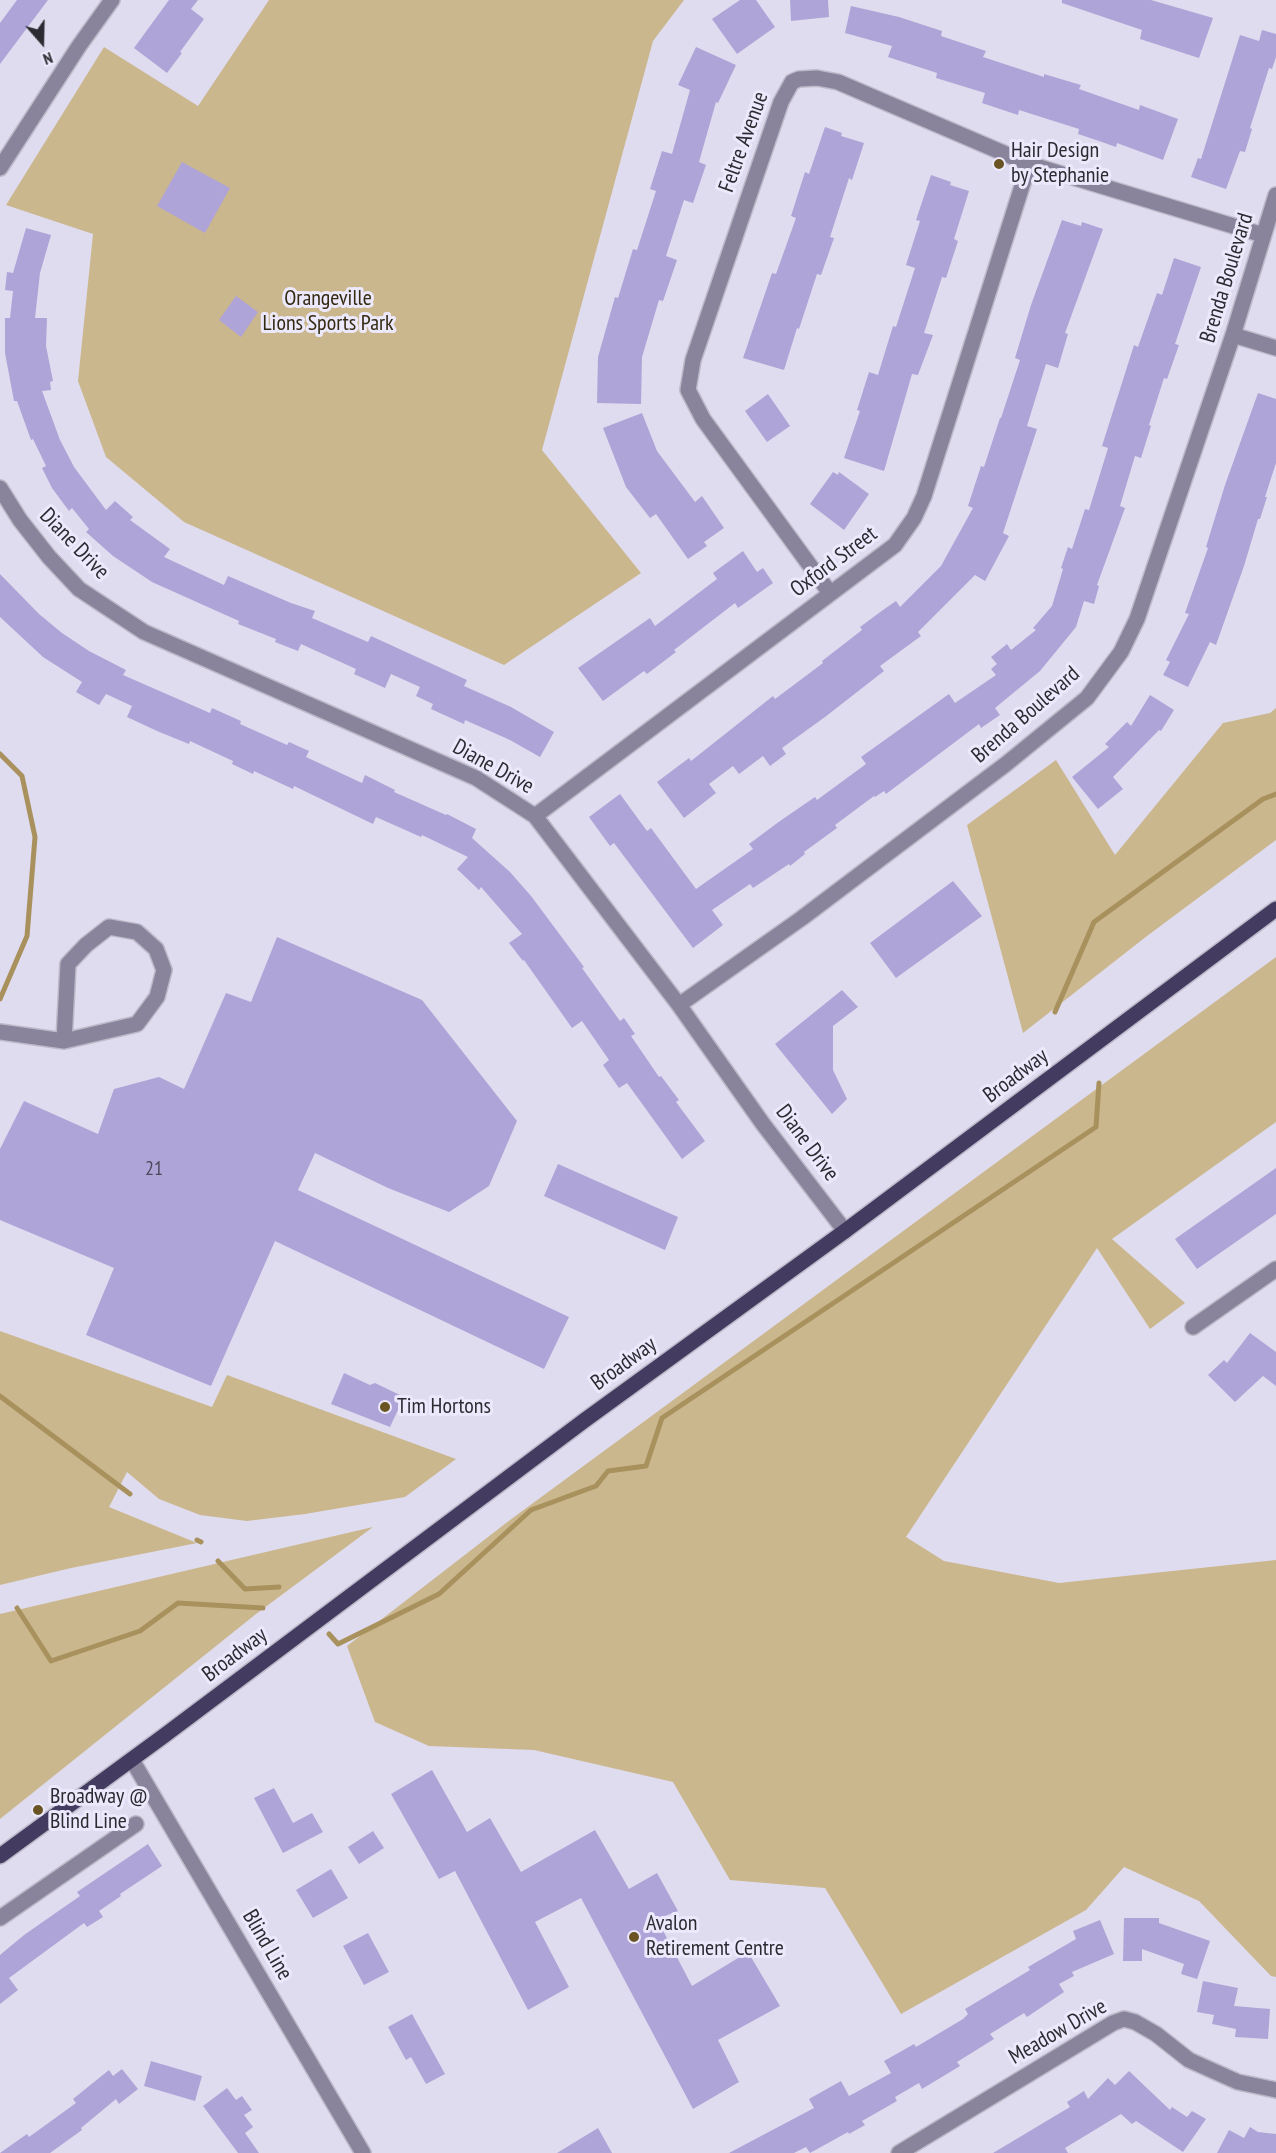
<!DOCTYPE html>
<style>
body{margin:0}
#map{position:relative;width:1276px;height:2153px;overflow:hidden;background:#e0dcef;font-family:"PT Sans Narrow",sans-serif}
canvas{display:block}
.north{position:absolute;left:12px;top:12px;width:60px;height:60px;-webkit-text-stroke:4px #ede9fc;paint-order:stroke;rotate:160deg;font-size:16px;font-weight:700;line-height:24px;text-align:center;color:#2d2b32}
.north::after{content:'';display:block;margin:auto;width:21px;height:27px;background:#2d2b32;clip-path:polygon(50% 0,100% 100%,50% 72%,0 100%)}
</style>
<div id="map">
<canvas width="1276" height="2153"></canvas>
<div class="north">N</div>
</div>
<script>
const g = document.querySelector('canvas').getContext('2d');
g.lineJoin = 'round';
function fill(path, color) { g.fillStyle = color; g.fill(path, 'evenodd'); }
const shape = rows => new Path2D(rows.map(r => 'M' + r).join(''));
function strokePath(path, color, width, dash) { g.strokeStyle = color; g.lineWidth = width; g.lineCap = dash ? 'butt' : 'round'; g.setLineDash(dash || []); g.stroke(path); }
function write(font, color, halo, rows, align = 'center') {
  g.font = font + ' "PT Sans Narrow",sans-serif'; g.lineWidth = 6; g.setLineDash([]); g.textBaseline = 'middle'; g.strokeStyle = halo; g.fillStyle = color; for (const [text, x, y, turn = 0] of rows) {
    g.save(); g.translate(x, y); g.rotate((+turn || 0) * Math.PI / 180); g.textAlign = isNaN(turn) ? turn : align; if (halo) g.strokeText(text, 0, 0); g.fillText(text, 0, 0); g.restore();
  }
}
const green = shape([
 [269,0,684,0,653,41,542,450,641,573,504,665,184,522,106,457,78,381,93,234,6,205,104,47,198,106],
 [1276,708,1276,840,1147,936,1023,1033,967,825,1056,760,1115,855,1223,723,1270,713],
 [1276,957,1276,1122,1112,1239,1185,1303,1150,1329,1097,1248,906,1537,944,1561,1059,1583,1276,1560,1276,1977,1271,1976,1199,1901,1124,1867,1086,1910,901,2014,825,1888,730,1880,673,1782,534,1750,429,1746,375,1722,347,1646,510,1520],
 [0,1331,212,1407,227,1375,456,1459,405,1497,305,1514,247,1521,200,1515,159,1499,127,1472,109,1507,197,1543,71,1568,0,1585],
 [373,1527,256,1614,0,1819,0,1614]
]);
const stream = shape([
 [0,754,22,776,35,837,27,936,0,999],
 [1055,1012,1094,922,1263,799,1276,794],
 [0,1396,130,1494],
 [197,1540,201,1542],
 [218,1561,245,1589,279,1587],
 [17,1608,51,1661,140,1631,178,1603,263,1608],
 [329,1634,338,1644,439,1594,531,1510,596,1486,608,1471,646,1466,662,1418,1096,1127,1099,1083]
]);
const building = shape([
 [17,0,48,0,0,64,0,23],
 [169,0,198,0,191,9,204,19,180,52,182,53,167,73,134,48],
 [740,0,756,0,775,27,737,54,712,19],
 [790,0,828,0,829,17,791,21],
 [1062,0,1151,0,1213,18,1199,58,1140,39,1142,30,1062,3],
 [851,6,899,17,942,31,941,36,986,51,983,57,1044,77,1044,74,1081,85,1079,89,1139,110,1140,105,1178,119,1163,160,1117,143,1116,147,1099,141,1078,134,1079,129,1019,110,1018,115,982,103,985,93,936,78,937,73,888,57,892,46,845,33],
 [1262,30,1276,34,1276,57,1272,69,1269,68,1250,128,1252,129,1245,152,1240,151,1226,189,1191,177,1198,158,1201,159,1240,35,1259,41],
 [696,47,736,65,718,103,716,102,699,162,706,165,693,203,684,200,666,256,677,260,663,301,659,300,642,357,641,404,597,403,598,357,615,297,618,298,633,249,637,250,656,191,650,189,662,151,672,154,690,90,678,85],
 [825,127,842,133,841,136,864,143,852,180,849,178,830,237,834,238,821,275,817,274,799,329,797,328,784,370,743,358,772,273,776,274,796,218,791,216,805,172,809,174],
 [182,162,230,188,205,233,157,206],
 [931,175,951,182,950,185,969,191,954,239,958,241,946,278,942,277,924,333,933,335,918,375,912,374,884,471,844,458,860,411,857,410,869,372,878,375,893,326,896,327,915,268,906,265,920,221,916,220],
 [1062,220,1081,226,1082,222,1103,229,1065,333,1068,334,1058,368,1046,364,1027,426,1037,429,1003,533,1009,536,985,581,975,575,918,632,921,636,880,666,884,671,825,717,782,748,786,754,770,766,763,756,739,774,733,766,709,784,716,793,684,818,657,782,689,758,691,761,773,696,775,699,823,663,822,661,862,630,860,627,883,610,896,601,900,607,941,566,973,508,968,506,981,466,984,467,1000,418,1001,418,1020,360,1015,358,1031,305],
 [26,228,51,235,40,273,35,318,47,318,46,346,53,381,50,382,51,390,42,391,60,440,74,467,106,510,115,501,133,517,130,520,170,549,164,557,224,585,228,576,291,603,315,611,312,618,368,642,371,636,467,680,464,686,511,707,554,732,540,757,510,740,465,720,464,724,431,709,433,704,416,696,420,687,391,674,385,688,354,674,356,669,301,644,298,651,275,642,276,639,238,624,239,621,152,582,113,556,86,532,89,529,72,508,69,511,52,488,42,468,46,466,33,439,31,440,17,401,14,401,5,353,5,318,10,318,13,291,5,290,7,272,13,273],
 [1174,258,1201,267,1175,344,1179,345,1167,379,1164,378,1149,425,1151,426,1141,458,1135,456,1120,506,1125,508,1097,585,1099,586,1094,604,1084,601,1076,627,1040,671,995,708,1000,715,981,728,979,724,886,794,884,791,875,797,874,796,835,825,837,828,804,852,805,854,790,866,789,864,753,888,750,884,712,910,723,925,693,948,614,843,610,846,589,817,620,794,647,831,651,828,696,889,753,849,749,844,780,821,815,797,817,800,866,764,861,757,949,694,955,703,996,675,991,669,997,664,991,657,1007,644,1011,650,1036,630,1033,628,1052,606,1063,569,1061,568,1068,547,1072,549,1085,509,1089,510,1108,448,1102,446,1134,345,1138,347,1157,293,1162,295],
 [236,296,258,312,241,337,219,320],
 [1258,393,1276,399,1276,463,1265,497,1267,497,1260,519,1258,519,1244,566,1216,645,1210,642,1188,687,1163,675,1170,662,1166,660,1189,614,1185,613,1208,548,1206,547,1225,485],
 [768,394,790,426,767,442,745,411],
 [642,413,657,451,695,502,702,496,724,528,704,542,707,546,688,559,656,514,650,518,626,487,603,428],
 [833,472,838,475,839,472,869,494,844,530,810,504],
 [743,551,757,572,763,568,773,583,738,608,735,603,674,650,676,652,647,674,644,671,603,701,578,668,650,618,655,626,717,579,713,573],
 [0,574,39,614,62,633,89,651,126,670,123,675,210,713,212,708,241,721,240,724,287,745,289,742,309,751,306,757,362,783,365,775,395,790,394,792,446,815,447,814,476,829,472,838,510,872,531,896,584,967,582,968,620,1021,624,1018,635,1034,631,1036,659,1077,661,1076,679,1100,676,1102,705,1141,682,1159,627,1083,619,1088,603,1065,609,1060,582,1021,572,1028,524,960,523,961,509,943,522,934,481,887,479,890,457,869,468,857,422,835,421,837,376,817,373,824,294,786,293,789,254,771,253,774,232,764,233,761,190,741,189,744,157,731,127,717,132,706,106,694,99,705,76,692,82,682,43,657,0,617],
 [1150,695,1174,710,1161,731,1159,730,1113,777,1123,789,1098,809,1072,777,1109,747,1105,744,1127,722,1131,726],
 [953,881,982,916,896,978,870,943],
 [277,937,422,1000,517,1121,489,1186,449,1212,388,1188,315,1153,298,1190,569,1317,544,1369,275,1241,211,1386,86,1335,114,1268,0,1220,0,1149,24,1101,98,1134,114,1089,159,1077,184,1089,226,993,251,1002],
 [842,990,858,1007,833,1026,833,1070,847,1099,832,1114,775,1044],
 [558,1164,678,1217,665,1250,544,1196],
 [1276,1168,1276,1214,1197,1269,1175,1239],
 [1250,1333,1276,1352,1276,1386,1263,1376,1235,1402,1208,1375,1224,1360,1227,1363],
 [344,1373,370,1385,375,1383,404,1397,390,1427,331,1404],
 [432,1770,467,1832,490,1818,521,1872,595,1830,629,1889,657,1873,678,1911,657,1919,692,1986,748,1952,780,2006,718,2040,739,2082,693,2109,581,1898,535,1922,569,1987,528,2010,455,1871,439,1879,391,1794],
 [274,1788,293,1823,312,1813,323,1832,283,1853,254,1798],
 [373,1831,384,1848,359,1864,348,1847],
 [148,1844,162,1866,120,1894,121,1896,99,1911,103,1917,87,1927,84,1923,9,1978,18,1990,0,2004,0,1955,24,1935,80,1896,77,1892],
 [331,1869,348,1898,313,1918,296,1890],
 [1124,1918,1159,1918,1159,1923,1210,1941,1197,1979,1181,1974,1184,1964,1142,1949,1142,1961,1123,1961],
 [1100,1920,1114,1954,1072,1972,1074,1976,1059,1984,1064,1992,1027,2017,1024,2013,990,2034,994,2039,957,2062,960,2066,922,2089,919,2083,895,2097,897,2101,862,2121,865,2125,849,2134,848,2132,810,2153,806,2147,794,2153,729,2153,814,2108,809,2099,841,2081,849,2096,891,2073,884,2061,914,2044,916,2047,963,2019,968,2014,965,2009,1030,1970,1028,1967,1076,1939,1073,1931],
 [368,1933,389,1972,364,1985,343,1946],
 [1203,1981,1238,1988,1234,2006,1270,2009,1268,2039,1235,2037,1236,2029,1212,2024,1214,2015,1197,2012],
 [412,2014,445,2074,426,2084,411,2057,406,2060,388,2027],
 [151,2061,202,2076,195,2101,144,2086],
 [122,2069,138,2089,119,2104,116,2099,81,2128,82,2130,50,2153,0,2153,27,2134,29,2137,76,2103,73,2099,109,2070,113,2076],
 [1129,2071,1170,2110,1172,2107,1187,2117,1192,2111,1206,2119,1183,2152,1136,2121,1132,2124,1121,2114,1065,2148,1068,2153,993,2153,1070,2107,1067,2102,1084,2091,1088,2099,1108,2078,1115,2085],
 [227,2088,236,2100,242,2096,252,2110,244,2115,253,2127,245,2133,259,2153,238,2153,203,2106],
 [1250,2127,1258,2132,1276,2134,1276,2153,1217,2153,1229,2130,1244,2138],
 [598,2128,612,2153,557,2153]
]);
const minor = shape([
 [0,168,79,46,112,0],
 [1233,335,1276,348],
 [0,488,20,520,49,557,79,589,144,632,476,778,535,816,679,1005,763,1124,845,1231],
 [830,593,703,419,688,390,693,360,781,102,792,82,799,79,817,78,838,82,1029,164,1263,235],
 [535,816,895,545,914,518,924,496,1029,164],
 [679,1005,802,918,1006,764,1087,698,1121,652,1137,619,1233,335,1276,195],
 [0,1032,64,1041,137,1024,157,997,164,970,156,949,137,932,109,927,86,945,68,964,64,1041],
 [1193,1327,1276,1269],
 [132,1760,363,2153],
 [0,1918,136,1824],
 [899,2153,1113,2023,1124,2019,1135,2022,1156,2034,1189,2060,1238,2082,1276,2090]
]);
const major = shape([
 [0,1856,165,1735,585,1420,845,1231,1276,909]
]);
const markers = [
 [999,164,6,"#6a5423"],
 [385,1407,6,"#6a5423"],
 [38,1810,6,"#6a5423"],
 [634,1937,6,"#6a5423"]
];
const numberNames = [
 ["21",154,1169]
];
const streetNames = [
 ["Feltre Avenue",744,142,-70],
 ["Brenda Boulevard",1227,278,-73],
 ["Diane Drive",74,544,46],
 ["Oxford Street",834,562,-37],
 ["Brenda Boulevard",1026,715,-41],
 ["Diane Drive",493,767,29],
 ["Broadway",1016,1076,-37],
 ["Diane Drive",807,1143,53],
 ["Broadway",624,1364,-36],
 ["Broadway",235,1655,-37],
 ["Blind Line",267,1945,60],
 ["Meadow Drive",1058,2032,-30]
];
const poiNames = [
 ["Hair Design",1011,151],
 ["by Stephanie",1011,176],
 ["Tim Hortons",397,1407],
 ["Broadway @",50,1797],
 ["Blind Line",50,1822],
 ["Avalon",646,1924],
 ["Retirement Centre",646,1949]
];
const parkNames = [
 ["Orangeville",328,299],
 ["Lions Sports Park",328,324]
];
fill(green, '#cab78e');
strokePath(stream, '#a9915e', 5);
fill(building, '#aea4d7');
strokePath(minor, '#bcb9c9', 18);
strokePath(major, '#bcb9c9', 18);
strokePath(minor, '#89849b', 15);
strokePath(major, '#443b61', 15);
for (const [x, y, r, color] of markers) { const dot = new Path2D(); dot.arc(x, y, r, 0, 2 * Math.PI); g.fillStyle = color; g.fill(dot); strokePath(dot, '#ede9fc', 2); }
write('20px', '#4d495b', null, numberNames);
write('22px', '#2d2b32', '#ede9fc', streetNames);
write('22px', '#2d2b32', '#ede9fc', poiNames, 'left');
write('22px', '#342911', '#ede9fc', parkNames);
</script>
